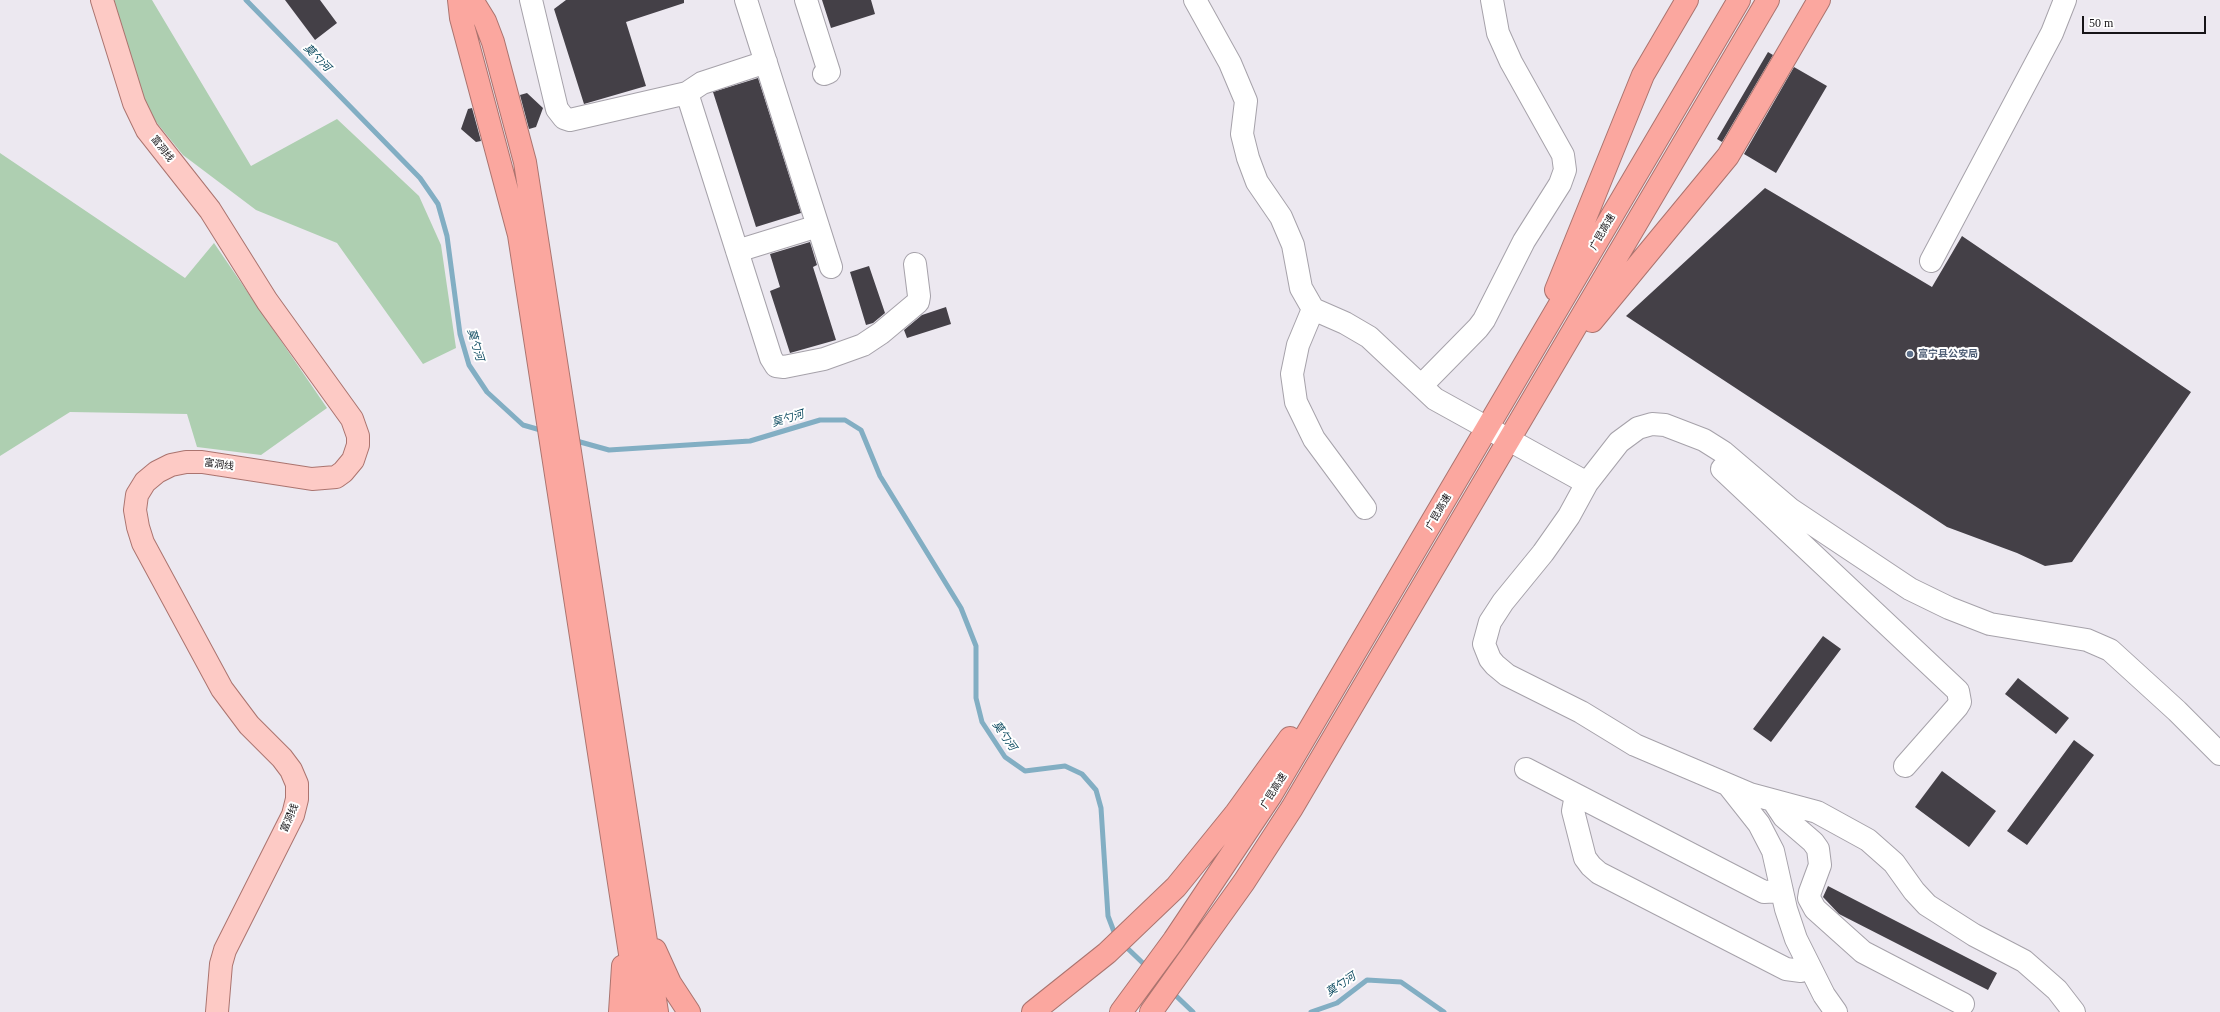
<!DOCTYPE html>
<meta charset="utf-8">
<style>
body{margin:0}
#map{position:relative;width:2220px;height:1012px;overflow:hidden;background:#ece8f0;font-family:"Times New Roman",serif}
canvas{display:block}
.scale{position:absolute;left:2082px;top:16px;width:124px;height:18px;box-sizing:border-box;border:2px solid #161417;border-top:0;padding-left:5px;font-size:12px;line-height:14px;white-space:nowrap;color:#161417;-webkit-text-stroke:3px #fff;paint-order:stroke}
</style>
<div id="map">
<canvas width="2220" height="1012"></canvas>
<div class="scale">50 m</div>
</div>
<script>
const g = document.querySelector('canvas').getContext('2d');
g.lineJoin = 'round';
function fill(path, color) { g.fillStyle = color; g.fill(path, 'evenodd'); }
const shape = rows => new Path2D(rows.map(r => 'M' + r).join(''));
function strokePath(path, color, width, dash) { g.strokeStyle = color; g.lineWidth = width; g.lineCap = dash ? 'butt' : 'round'; g.setLineDash(dash || []); g.stroke(path); }
function write(font, color, halo, rows, align = 'center') {
  g.font = font + ' "Times New Roman","Noto Sans SC",serif'; g.lineWidth = 4; g.setLineDash([]); g.textBaseline = 'middle'; g.strokeStyle = halo; g.fillStyle = color; for (const [text, x, y, turn = 0] of rows) {
    g.save(); g.translate(x, y); g.rotate((+turn || 0) * Math.PI / 180); g.textAlign = isNaN(turn) ? turn : align; if (halo) g.strokeText(text, 0, 0); g.fillText(text, 0, 0); g.restore();
  }
}
const green = shape([
 [110,0,152,0,251,166,337,119,419,196,441,245,456,348,423,364,337,243,256,210,183,155,148,112],
 [0,153,185,278,214,243,327,408,261,455,197,447,187,414,70,412,0,456]
]);
const stream = shape([
 [246,0,420,178,438,204,447,236,460,334,469,365,487,392,523,425,544,431],
 [573,440,609,450,750,441,820,420,845,420,861,430,880,476,961,608,976,646,976,698,982,722,1005,757,1025,771,1065,766,1082,774,1096,790,1101,808,1108,916,1116,937],
 [1123,944,1148,968],
 [1172,992,1193,1012],
 [1311,1012,1337,1003,1367,980,1401,982,1444,1012]
]);
const building = shape([
 [285,0,320,0,337,23,315,40],
 [566,0,684,0,684,3,626,22,646,86,584,104,554,9],
 [822,0,871,0,875,14,831,28],
 [1768,52,1773,55,1722,142,1717,139],
 [1794,67,1827,86,1776,173,1744,154],
 [758,78,801,213,756,227,713,92],
 [527,93,543,108,536,127,529,129,520,95],
 [472,108,481,141,476,142,461,129,468,109],
 [1765,188,1932,287,1962,236,2191,392,2072,562,2045,566,2017,553,1947,527,1626,316],
 [810,242,817,265,813,267,836,340,790,353,770,291,780,287,770,254],
 [869,266,885,313,873,323,866,325,850,272],
 [946,307,951,324,907,338,904,330,922,315],
 [1823,636,1841,649,1771,742,1753,729],
 [2018,678,2069,718,2056,734,2005,694],
 [2074,740,2094,755,2027,845,2007,831],
 [1942,771,1996,811,1969,847,1915,807],
 [1828,886,1997,973,1988,990,1839,914,1823,897]
]);
const minor = shape([
 [531,0,557,109,564,118,570,120,687,93,702,83,766,62],
 [746,0,831,267],
 [806,0,829,72,824,74],
 [1195,0,1230,63,1246,101,1242,134,1248,158,1257,182,1281,217,1293,245,1301,288,1313,309,1345,323,1369,337,1435,399,1587,483,1619,442,1638,428,1652,424,1665,425,1704,440,1723,452,1790,509,1910,589,1949,608,1990,624,2087,640,2110,650,2177,711,2220,754],
 [687,93,771,358,776,366,784,367,824,359,863,345,881,333,918,302,919,296,915,264],
 [737,251,818,226],
 [1931,261,2052,33,2065,0],
 [1313,309,1298,345,1292,374,1296,402,1314,439,1365,508],
 [1421,386,1478,328,1484,320,1524,241,1560,184,1565,170,1563,155,1511,62,1498,33,1492,0],
 [1722,469,1958,691,1960,702,1957,707,1905,766],
 [1587,483,1569,516,1543,553,1503,602,1490,622,1484,644,1490,659,1495,665,1507,675,1581,712,1635,745,1750,794,1817,812,1868,840,1894,863,1914,891,1927,905,1974,935,2024,961,2057,990,2074,1012],
 [1526,769,1764,892,1782,891],
 [1729,786,1759,824,1773,851,1786,909,1796,939,1824,995,1836,1012],
 [1576,795,1573,811,1585,858,1591,866,1599,873,1786,969,1801,971,1808,967],
 [1774,802,1784,817,1813,842,1818,849,1820,865,1810,892,1809,898,1815,909,1863,952,1963,1004]
]);
const major = shape([
 [102,0,134,103,147,130,210,210,267,301,352,419,358,436,358,445,353,460,343,472,336,477,312,479,202,462,186,462,171,465,157,472,145,482,137,495,135,510,138,527,143,543,222,689,249,725,282,758,291,770,297,784,297,799,293,815,225,950,221,964,217,1012]
]);
const highway = shape([
 [459,0,461,18,519,235,639,1012],
 [472,0,485,21,493,42,525,162,657,1012],
 [1556,290,1643,75,1687,0],
 [1592,321,1728,156,1819,0],
 [655,950,670,983,689,1012],
 [620,1012,623,966],
 [1033,1012,1107,953,1176,887,1236,813,1290,738],
 [1121,1012,1174,940,1271,795,1739,0],
 [1151,1012,1244,882,1292,808,1768,0]
]);
const markers = [
 [1910,354,4,"#5c6f8a"]
];
const streetNames = [
 ["富洞线",162,149,52],
 ["广昆高速",1603,232,-60],
 ["富洞线",219,465,8],
 ["广昆高速",1439,512,-60],
 ["广昆高速",1274,791,-58],
 ["富洞线",290,818,-67]
];
const serviceNames = [
 ["富宁县公安局",1918,354]
];
const waterNames = [
 ["莫勺河",317,58,45],
 ["莫勺河",475,345,73],
 ["莫勺河",788,419,-17],
 ["莫勺河",1004,736,55],
 ["莫勺河",1341,985,-34]
];
fill(green, '#aecfb1');
strokePath(stream, '#82aec3', 5);
fill(building, '#444047');
strokePath(minor, '#a6a2aa', 24);
strokePath(major, '#ab746f', 24);
strokePath(highway, '#ab746f', 24);
strokePath(minor, '#fff', 22);
strokePath(major, '#fdcac5', 22);
strokePath(highway, '#fba79f', 22);
for (const [x, y, r, color] of markers) { const dot = new Path2D(); dot.arc(x, y, r, 0, 2 * Math.PI); g.fillStyle = color; g.fill(dot); strokePath(dot, '#fff', 1.5); }
write('10px', '#161417', '#fff', streetNames);
write('bold 10px', '#4e5e75', '#fff', serviceNames, 'left');
write('italic 11px', '#0b495f', '#fff', waterNames);
</script>
